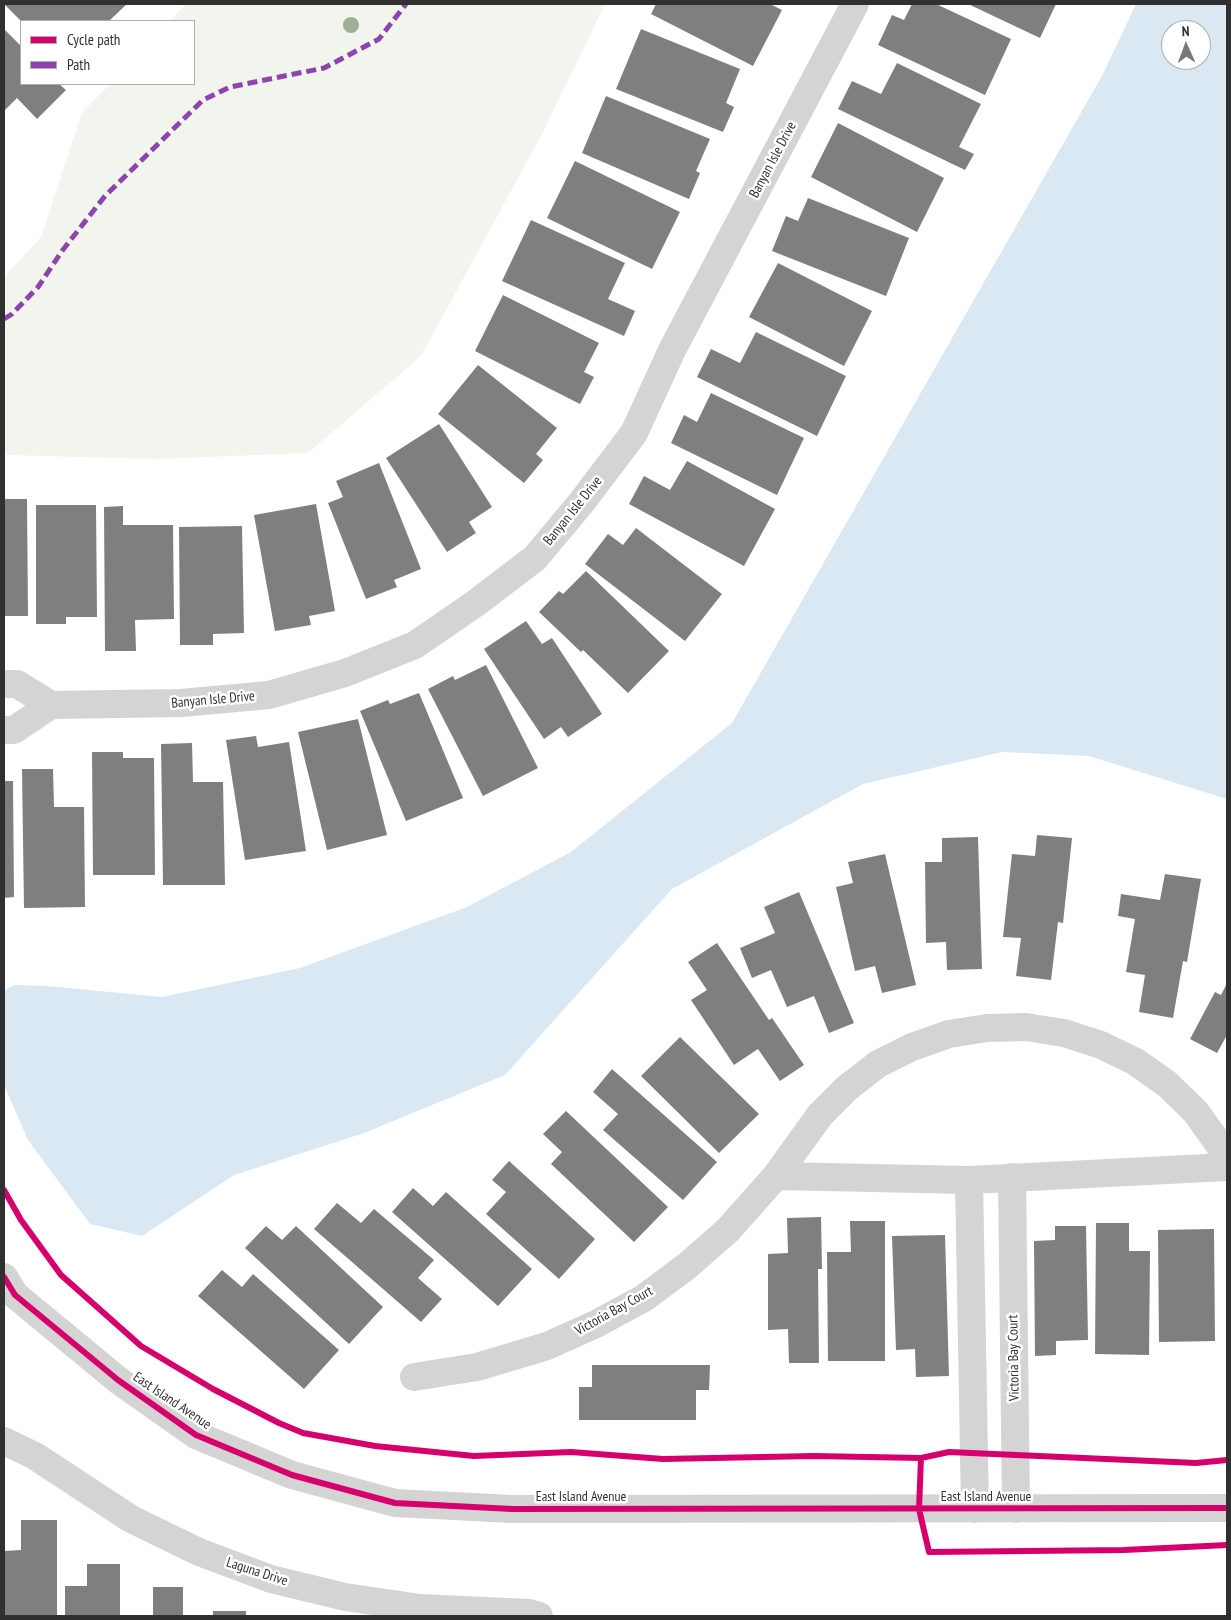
<!DOCTYPE html>
<style>
body{margin:0}
#map{position:relative;width:1231px;height:1620px;overflow:hidden;background:#fff;font-family:"PT Sans Narrow",sans-serif}
canvas{display:block}
.frame{position:absolute;inset:0;border:5px solid #303030;pointer-events:none}
.legend{position:absolute;left:20px;top:20px;width:175px;height:65px;box-sizing:border-box;background:#fff;border:1px solid #acacac;margin:0;padding:6px 9px;list-style:none;font-size:15px;color:#303030}
.legend li{display:flex;align-items:center;gap:10px;height:25px}
.legend b{width:25px;border:1px solid #acacac}
.north{position:absolute;left:1161px;top:20px;width:50px;height:50px;box-sizing:border-box;background:#fff;border:1px solid #acacac;border-radius:50%;rotate:358deg;font-size:14px;font-weight:700;line-height:20px;text-align:center;color:#303030}
.north::after{content:'';display:block;margin:auto;width:18px;height:22px;background:#787878;clip-path:polygon(50% 0,100% 100%,50% 72%,0 100%)}
</style>
<div id="map">
<canvas width="1231" height="1620"></canvas>
<div class="frame"></div>
<ul class="legend">
<li><b style="height:6px;background:#d6006c"></b>Cycle path</li>
<li><b style="height:6px;background:#8e44ad"></b>Path</li>
</ul>
<div class="north">N</div>
</div>
<script>
const g = document.querySelector('canvas').getContext('2d');
g.lineJoin = 'round';
function fill(path, color) { g.fillStyle = color; g.fill(path, 'evenodd'); }
const shape = rows => new Path2D(rows.map(r => 'M' + r).join(''));
function strokePath(path, color, width, dash) { g.strokeStyle = color; g.lineWidth = width; g.lineCap = dash ? 'butt' : 'round'; g.setLineDash(dash || []); g.stroke(path); }
function write(font, color, halo, rows, align = 'center') {
  g.font = font + ' "PT Sans Narrow",sans-serif'; g.lineWidth = 5; g.setLineDash([]); g.textBaseline = 'middle'; g.strokeStyle = halo; g.fillStyle = color; for (const [text, x, y, turn = 0] of rows) {
    g.save(); g.translate(x, y); g.rotate((+turn || 0) * Math.PI / 180); g.textAlign = isNaN(turn) ? turn : align; if (halo) g.strokeText(text, 0, 0); g.fillText(text, 0, 0); g.restore();
  }
}
const green = shape([
 [186,4,605,4,543,132,421,356,308,453,156,459,4,455,4,277,41,237,82,113,110,84,194,84,194,21,170,21]
]);
const water = shape([
 [1136,4,1227,4,1227,799,1089,756,1002,752,863,784,672,889,505,1075,364,1133,234,1175,142,1236,90,1224,28,1140,4,1085,4,991,14,985,47,986,162,997,300,968,467,907,571,852,732,723,1103,74],
 [1171,30,1201,30,1201,60,1171,60]
]);
const building = shape([
 [4,4,127,4,109,21,21,21],
 [656,4,770,4,782,10,753,66,651,14],
 [912,4,936,4,1011,39,985,95,878,45,892,15,904,20],
 [968,4,1056,4,1040,38],
 [4,29,21,46,21,84,59,84,66,90,37,119,17,98,4,111],
 [641,29,740,69,726,103,734,107,723,132,616,89],
 [897,63,981,104,959,147,974,154,965,170,838,109,852,81,881,94],
 [606,96,710,139,696,171,700,173,689,199,582,153],
 [838,123,944,178,917,232,811,177],
 [575,161,680,212,652,269,547,218],
 [808,198,909,238,886,296,772,251,786,216,798,221],
 [531,220,625,263,608,299,635,311,624,336,502,281],
 [778,263,872,311,844,366,749,317],
 [503,295,599,343,584,372,594,377,580,404,475,351],
 [756,332,846,376,817,436,697,377,711,349,740,363],
 [478,365,557,428,536,454,543,460,524,483,438,414],
 [711,393,804,438,777,495,671,443,684,415,697,422],
 [439,424,492,507,469,522,476,533,447,552,386,458],
 [687,461,775,509,744,566,629,504,644,476,670,490],
 [379,463,421,569,394,580,397,587,366,599,328,503,343,497,336,481],
 [4,499,27,499,28,616,4,616],
 [316,504,335,611,309,616,311,625,275,631,254,515],
 [36,505,96,505,97,617,66,617,66,624,36,624],
 [123,506,123,525,173,525,174,619,135,620,136,651,105,651,104,507],
 [242,526,244,633,213,634,213,645,180,645,179,527],
 [636,528,722,594,685,641,585,564,608,534,623,545],
 [586,571,669,651,628,693,583,650,581,652,539,612,559,591,563,594],
 [526,621,542,644,552,638,602,714,568,737,561,727,544,739,484,649],
 [486,665,538,768,483,796,428,689,453,676,455,680],
 [419,693,463,798,406,821,360,711,388,700,390,704],
 [358,719,387,835,327,850,298,732],
 [256,736,258,747,289,742,306,851,245,860,226,740],
 [192,743,193,782,223,782,225,885,163,885,161,744],
 [92,752,123,752,123,758,154,758,155,875,93,875],
 [22,769,53,769,54,807,84,807,85,907,24,908],
 [4,781,13,781,14,897,4,898],
 [1037,835,1072,838,1063,923,1058,922,1051,980,1016,976,1021,938,1003,937,1012,854,1035,856],
 [978,837,982,969,947,970,946,942,926,943,925,862,942,862,942,838],
 [885,854,916,985,882,993,875,966,855,971,836,887,853,883,848,862],
 [1165,874,1201,879,1187,962,1183,961,1173,1018,1139,1012,1145,975,1126,972,1135,919,1118,916,1121,894,1160,900],
 [799,892,854,1023,829,1033,814,996,787,1007,771,970,752,978,740,948,775,933,764,907],
 [717,943,769,1020,772,1018,804,1065,780,1081,758,1049,734,1065,691,1000,707,990,688,962],
 [1227,983,1227,1035,1217,1053,1190,1039,1215,992,1221,995],
 [680,1037,759,1114,719,1153,641,1076],
 [612,1069,717,1162,683,1200,603,1130,618,1114,593,1092],
 [566,1111,668,1207,634,1242,551,1164,562,1152,543,1134],
 [509,1161,595,1239,559,1279,486,1214,506,1192,492,1180],
 [413,1188,433,1206,446,1192,532,1269,498,1306,392,1212],
 [337,1203,361,1223,374,1209,434,1260,418,1278,442,1299,421,1322,314,1229],
 [821,1217,822,1269,818,1269,819,1363,789,1363,788,1329,768,1330,768,1254,788,1253,787,1218],
 [850,1221,885,1221,885,1361,828,1361,827,1252,851,1252],
 [1096,1223,1129,1223,1129,1251,1150,1251,1149,1355,1095,1354],
 [266,1226,282,1240,296,1226,383,1307,349,1344,245,1248],
 [1055,1226,1086,1226,1088,1340,1056,1341,1056,1355,1035,1356,1034,1241,1055,1240],
 [1214,1229,1215,1341,1159,1342,1158,1230],
 [945,1235,949,1376,916,1377,915,1349,896,1350,892,1236],
 [222,1270,242,1287,253,1274,339,1350,304,1389,198,1296],
 [592,1365,710,1365,709,1390,696,1390,696,1420,579,1420,579,1387,592,1387],
 [21,1520,57,1520,57,1616,4,1616,4,1551,21,1550],
 [87,1564,120,1564,120,1616,65,1616,65,1586,87,1586],
 [153,1587,183,1587,183,1616,153,1616],
 [213,1611,246,1611,246,1616,213,1616]
]);
const minor = shape([
 [4,684,17,684,51,705],
 [4,730,14,730,51,705,181,703,269,695,345,673,415,645,476,603,535,558,581,503,634,433,672,350,855,4],
 [776,1176,820,1115,847,1088,878,1064,912,1047,949,1034,987,1028,1026,1027,1064,1033,1101,1045,1136,1062,1167,1084,1195,1111,1218,1143,1227,1160],
 [1012,1177,1016,1509],
 [969,1180,975,1509],
 [4,1277,15,1295,118,1380,196,1435,292,1475,395,1503,512,1509,1227,1508],
 [414,1377,477,1367,547,1346,596,1324,644,1298,687,1266,728,1230,776,1176,969,1180,1227,1167],
 [4,1441,35,1456,131,1519,199,1552,271,1579,345,1597,420,1608,529,1613,539,1616]
]);
const quiet = shape([
 [4,319,12,314,38,287,62,251,105,196,203,100,230,87,324,68,379,39,406,4]
]);
const cycleway = shape([
 [4,1190,21,1220,61,1275,141,1346,213,1389,279,1423,303,1433,375,1446,474,1456,571,1452,663,1459,814,1456,921,1458,949,1452,1196,1463,1227,1460],
 [4,1277,15,1295,118,1380,196,1435,292,1475,395,1503,512,1509,1227,1508],
 [921,1458,919,1509,929,1552,1124,1550,1227,1545]
]);
const trees = [
 [351,25]
];
const streetNames = [
 ["Banyan Isle Drive",773,160,-62],
 ["Banyan Isle Drive",573,511,-51],
 ["Banyan Isle Drive",213,700,-5],
 ["Victoria Bay Court",614,1311,-29],
 ["Victoria Bay Court",1014,1358,-91],
 ["East Island Avenue",172,1401,34],
 ["East Island Avenue",581,1497],
 ["East Island Avenue",986,1497],
 ["Laguna Drive",257,1572,18]
];
fill(green, '#f1f5ed');
fill(water, '#dae8f3');
fill(building, '#7f7f7f');
strokePath(minor, '#d4d4d4', 28);
strokePath(quiet, '#8e44ad', 5, [10, 5]);
strokePath(cycleway, '#d6006c', 6);
g.fillStyle = '#9faf93';
for (const [x, y] of trees) { g.beginPath(); g.arc(x, y, 8, 0, 2 * Math.PI); g.fill(); }
write('14px', '#303030', '#fff', streetNames);
</script>
